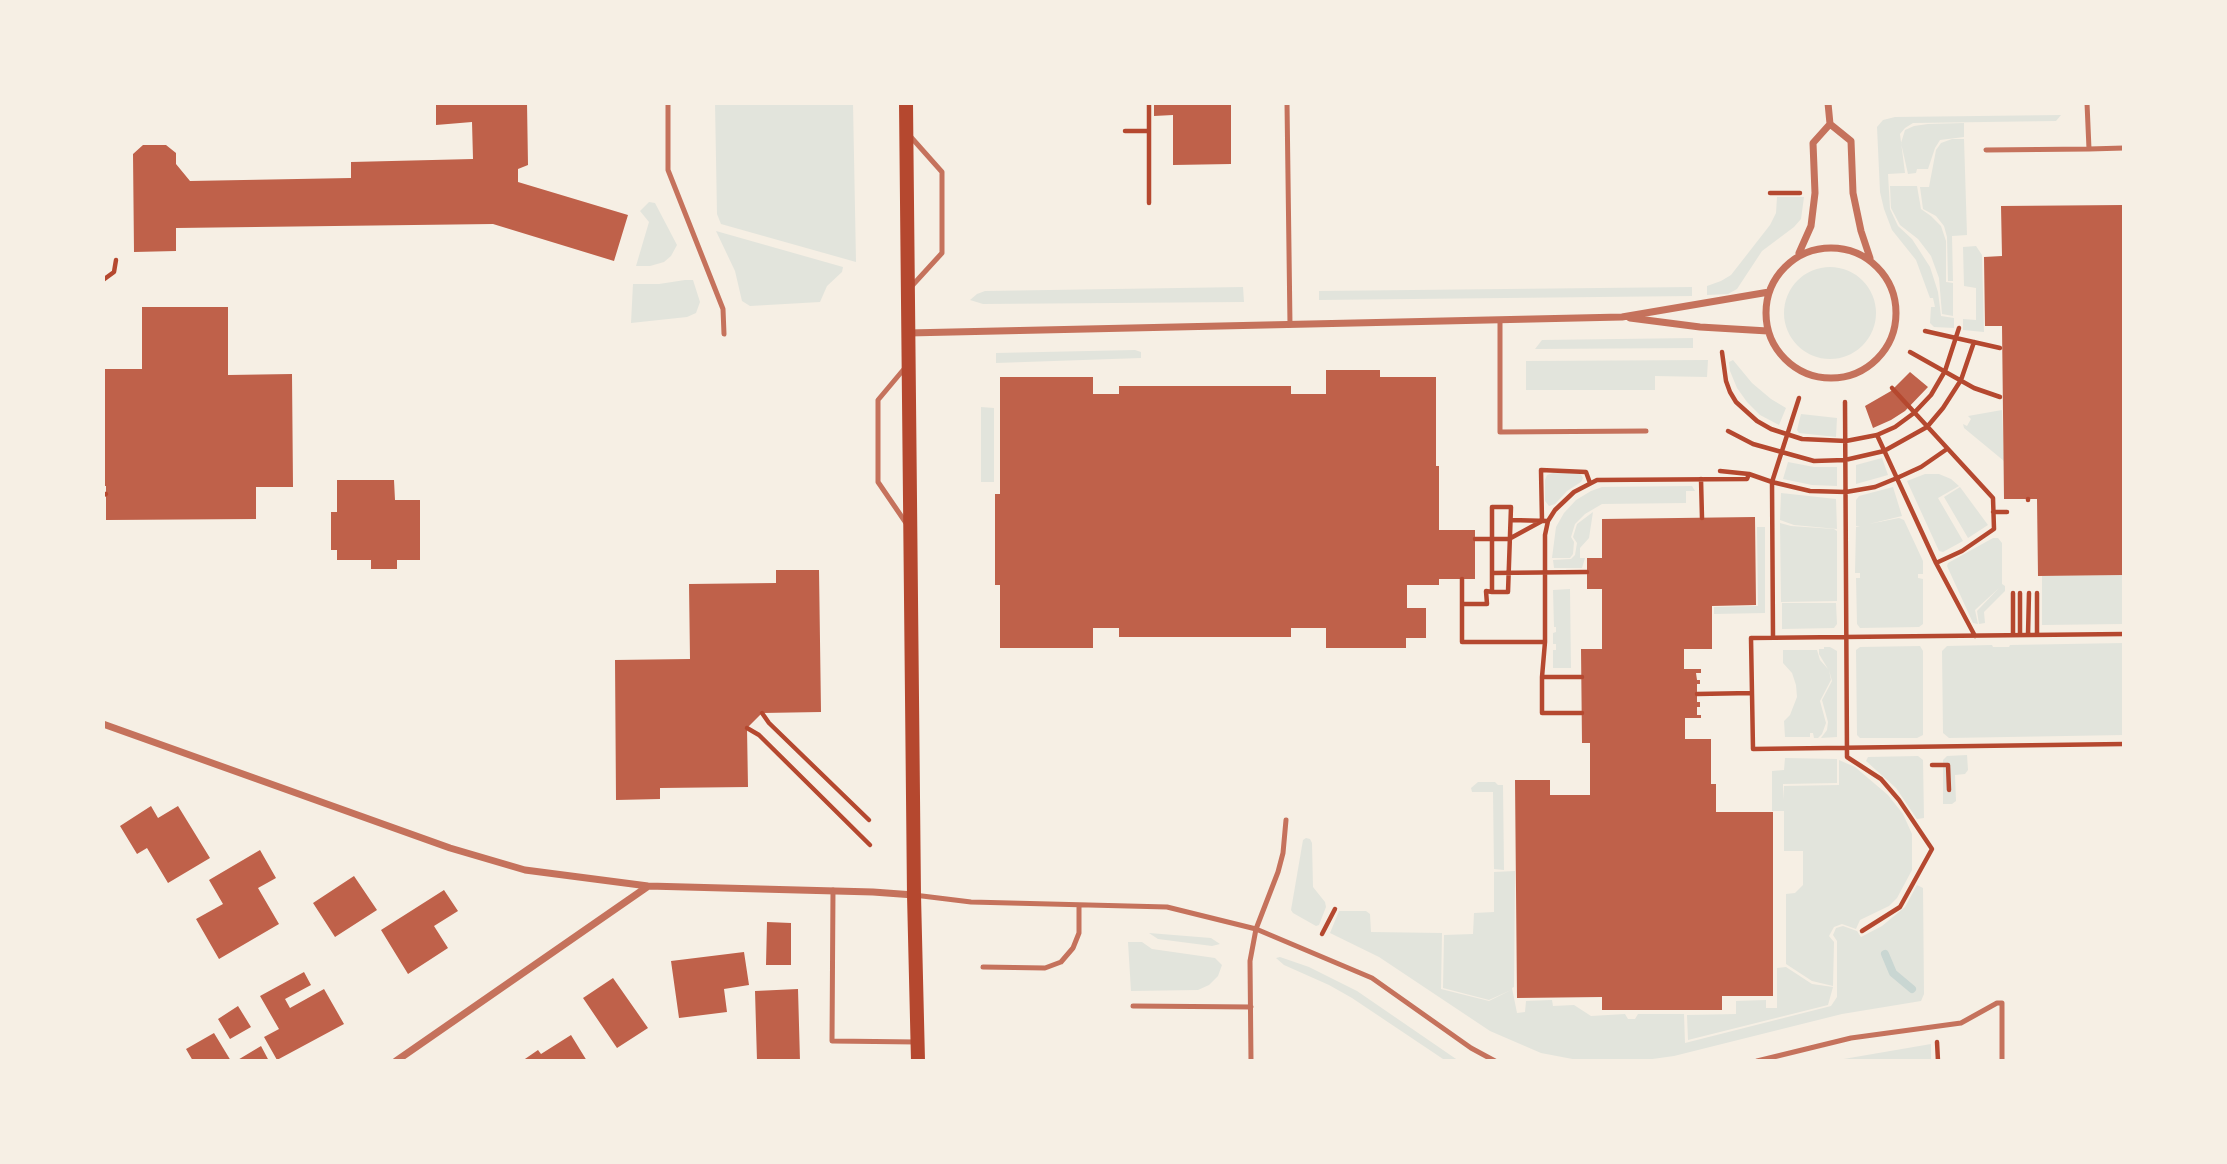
<!DOCTYPE html>
<style>
body{margin:0}
#map{position:relative;width:2227px;height:1164px;overflow:hidden;background:#f6efe4;font-family:"IBM Plex Sans",sans-serif}
canvas{display:block}
.frame{position:absolute;inset:0;border:105px solid #f6efe4;pointer-events:none}
</style>
<div id="map">
<canvas width="2227" height="1164"></canvas>
<div class="frame"></div>
</div>
<script>
const g = document.querySelector('canvas').getContext('2d');
g.lineJoin = 'round';
function fill(path, color) { g.fillStyle = color; g.fill(path, 'evenodd'); }
const shape = rows => new Path2D(rows.map(r => 'M' + r).join(''));
function strokePath(path, color, width, dash) { g.strokeStyle = color; g.lineWidth = width; g.lineCap = dash ? 'butt' : 'round'; g.setLineDash(dash || []); g.stroke(path); }
const green = shape([
 [715,103,853,103,856,262,721,224,717,214],
 [2061,115,2056,121,1913,123,1905,128,1900,134,1905,173,1888,174,1890,209,1898,226,1912,239,1930,267,1938,292,1941,316,1954,318,1954,328,1934,327,1930,323,1931,307,1935,307,1933,298,1930,298,1916,260,1892,230,1884,209,1880,192,1877,127,1883,120,1895,117],
 [1964,123,1964,137,1940,140,1935,148,1928,169,1917,169,1916,173,1908,174,1901,143,1905,130,1914,126,1928,124],
 [1952,139,1964,139,1967,235,1952,236,1953,281,1948,281,1947,237,1944,226,1936,216,1923,209,1920,187,1929,187,1936,150,1941,143],
 [1890,186,1917,186,1921,209,1931,216,1941,226,1946,241,1946,282,1953,283,1953,316,1942,314,1939,278,1931,256,1918,239,1900,225,1891,208],
 [1777,197,1804,197,1801,219,1794,227,1762,251,1737,289,1728,294,1707,295,1707,286,1721,281,1731,275,1770,225,1776,213],
 [649,202,655,203,677,245,671,256,664,262,650,266,636,266,649,222,640,211],
 [716,231,843,267,842,272,827,286,820,302,750,306,742,301,735,271],
 [1976,246,1982,255,1984,332,1963,330,1963,319,1976,320,1976,288,1964,286,1963,247],
 '1784 313a46 46 0 1 1 92 0a46 46 0 1 1-92 0Z',
 [685,280,693,280,700,302,696,313,687,317,631,323,633,284,659,284],
 [1243,287,1244,302,983,304,970,300,977,294,985,291],
 [1692,287,1692,296,1319,300,1319,291],
 [1693,338,1693,348,1535,349,1542,340],
 [1135,350,1141,352,1141,358,996,363,996,353],
 [1708,360,1707,377,1655,376,1655,390,1526,390,1526,361],
 [1733,360,1752,383,1771,399,1786,408,1779,425,1760,415,1747,402,1737,388,1730,371,1729,362],
 [981,407,994,408,994,482,981,482],
 [2002,410,2004,461,1964,428,1963,424,1967,426,1971,419,1968,416],
 [1801,414,1837,418,1836,437,1799,433,1797,430],
 [1882,458,1888,475,1856,484,1856,465],
 [1788,462,1814,467,1837,467,1837,486,1812,485,1783,479],
 [1553,473,1580,473,1583,478,1581,482,1567,491,1555,504,1549,506,1545,501,1545,480,1547,475],
 [1925,474,1939,474,1951,479,1959,486,1938,498,1963,541,1943,552,1939,551,1907,481],
 [1692,486,1695,491,1686,491,1686,503,1602,504,1585,514,1575,524,1571,537,1574,542,1573,554,1570,558,1552,558,1556,527,1564,513,1576,500,1591,491,1602,487],
 [1893,487,1902,516,1869,524,1899,518,1904,520,1923,561,1923,574,1918,574,1918,578,1923,579,1923,624,1919,627,1860,628,1857,624,1856,578,1860,578,1860,573,1855,573,1856,527,1860,526,1856,526,1856,500,1859,496],
 [1960,487,1988,525,1968,538,1944,497],
 [1781,493,1836,499,1837,529,1794,525,1780,520],
 [1593,512,1589,538,1580,548,1580,558,1585,558,1582,568,1554,568,1553,560,1571,559,1575,555,1577,543,1573,537,1577,524],
 [1780,523,1791,526,1834,529,1837,531,1837,601,1781,602],
 [1757,527,1765,527,1765,613,1714,614,1714,607,1758,606],
 [1993,538,1998,538,2002,543,2002,584,2005,586,2005,591,1984,612,1985,623,1979,624,1977,611,1999,588,1975,610,1978,624,1973,623,1947,566,1948,563],
 [2124,575,2124,624,2042,625,2042,576],
 [1570,589,1571,668,1553,668,1553,650,1556,650,1556,644,1553,644,1553,633,1556,632,1556,627,1554,627,1553,590],
 [1782,603,1836,603,1837,624,1834,628,1782,629],
 [2124,643,2124,735,1949,738,1943,733,1942,651,1947,646,1992,645,1993,647,2009,647,2010,645],
 [1920,646,1923,651,1923,735,1917,738,1860,738,1857,735,1856,650,1860,647],
 [1824,647,1830,647,1837,651,1837,737,1821,738,1827,730,1828,722,1822,700,1832,681,1829,670,1831,680,1820,701,1826,723,1822,734,1818,738,1814,738,1813,733,1810,733,1810,737,1785,737,1784,721,1790,715,1797,697,1796,685,1792,673,1783,663,1783,650,1817,650,1820,660,1828,669,1819,654,1819,649,1824,649],
 [1967,755,1968,770,1965,774,1955,775,1956,801,1952,804,1943,804,1943,760,1947,756],
 [1918,756,1923,760,1924,818,1917,819,1896,788,1866,761,1868,757],
 [1785,758,1837,759,1837,783,1783,784,1783,800,1784,786,1839,785,1839,760,1855,767,1888,795,1903,814,1912,834,1912,870,1897,898,1889,906,1860,920,1856,929,1842,924,1834,927,1829,936,1834,942,1833,986,1812,981,1786,964,1786,894,1795,893,1803,885,1803,851,1784,851,1784,811,1772,811,1772,771,1784,770],
 [1478,782,1495,782,1498,785,1503,785,1504,870,1494,869,1493,792,1472,792,1471,788],
 [1306,838,1310,839,1312,843,1313,887,1325,902,1326,907,1319,925,1316,926,1293,913,1291,910,1303,840],
 [1515,871,1514,987,1512,988,1517,1013,1525,1012,1526,1001,1552,1000,1553,1006,1574,1005,1591,1016,1625,1014,1628,1019,1635,1019,1638,1014,1684,1014,1685,1043,1831,1006,1837,997,1837,941,1833,935,1836,928,1843,926,1857,931,1861,937,1882,926,1905,907,1917,885,1923,888,1924,994,1921,1001,1842,1014,1674,1056,1638,1061,1583,1061,1541,1053,1490,1031,1379,957,1330,933,1339,911,1366,911,1370,914,1371,932,1442,933,1441,989,1489,1001,1511,990,1489,1000,1443,988,1444,935,1473,934,1474,913,1494,912,1494,872],
 [1149,933,1211,938,1220,944,1212,946,1158,939],
 [1128,942,1142,942,1152,949,1215,958,1222,965,1218,976,1209,985,1198,990,1131,991],
 [1280,957,1309,967,1357,991,1459,1061,1446,1061,1352,998,1329,985,1284,965,1276,958],
 [1786,967,1812,984,1833,987,1828,1005,1688,1040,1687,1015,1736,1014,1736,1001,1766,1000,1766,1008,1777,1008,1777,968],
 [1931,1044,1931,1061,1832,1061]
]);
const stream = shape([
 [1885,954,1893,973,1912,989]
]);
const building = shape([
 [436,103,527,103,528,165,518,169,518,182,628,215,614,261,493,224,176,228,176,251,134,252,133,154,143,145,166,145,176,153,176,164,190,181,351,178,351,162,473,159,472,122,436,125],
 [1154,103,1231,103,1231,164,1173,165,1173,115,1154,116],
 [2124,205,2124,575,2038,576,2037,499,2004,499,2002,326,1985,326,1984,257,2002,256,2001,206],
 [142,307,228,307,228,375,292,374,293,487,256,487,256,519,106,520,106,486,103,486,103,369,142,369],
 [1326,370,1380,370,1380,377,1436,377,1436,466,1439,466,1439,530,1475,530,1475,579,1439,579,1439,585,1407,585,1407,608,1426,608,1426,638,1406,638,1406,648,1326,648,1326,628,1291,628,1291,637,1119,637,1119,628,1093,628,1093,648,1000,648,1000,585,995,585,995,494,1000,494,1000,377,1093,377,1093,394,1119,394,1119,386,1291,386,1291,394,1326,394],
 [1910,372,1928,387,1905,411,1891,420,1873,428,1865,406,1891,391],
 [337,480,394,480,395,500,420,500,420,560,397,560,397,569,371,569,371,560,337,560,337,550,331,550,331,512,337,512],
 [1755,517,1756,605,1712,606,1712,649,1684,649,1684,669,1701,669,1701,673,1696,673,1697,680,1700,680,1700,684,1697,684,1697,702,1700,702,1700,707,1697,707,1697,715,1701,715,1701,718,1685,718,1685,739,1711,739,1711,784,1716,784,1716,812,1773,812,1773,996,1722,996,1722,1010,1602,1010,1602,997,1517,998,1515,780,1550,780,1550,795,1590,795,1590,743,1582,743,1581,649,1602,649,1602,589,1587,589,1587,558,1602,558,1602,519],
 [776,570,819,570,821,712,762,713,747,728,748,787,660,788,660,799,616,800,615,660,690,659,689,584,776,583],
 [151,806,158,818,178,806,210,858,168,883,147,848,137,854,120,826],
 [260,850,276,878,258,888,279,924,219,959,196,919,223,904,209,880],
 [354,876,377,910,335,937,313,903],
 [444,890,458,911,434,926,448,948,408,974,381,930],
 [767,922,791,923,791,965,766,965],
 [744,952,749,985,724,989,727,1012,679,1018,671,961],
 [304,972,311,985,285,999,290,1008,324,989,344,1024,277,1060,264,1037,279,1029,260,996],
 [613,978,648,1028,617,1048,583,998],
 [798,989,800,1061,757,1061,755,991],
 [238,1006,251,1027,230,1039,218,1019],
 [214,1033,231,1061,193,1061,186,1049],
 [571,1035,587,1061,522,1061,538,1050,541,1054],
 [261,1046,269,1061,236,1061]
]);
const path = shape([
 [1149,103,1149,203],
 [1125,131,1148,131],
 [1770,193,1800,193],
 [103,280,114,272,116,260],
 [1925,331,2000,348],
 [1722,352,1726,381,1730,392,1736,402,1757,421,1771,429,1802,439,1846,441,1877,435,1895,427,1914,413,1931,395,1945,371,1959,328],
 [1910,352,1974,388,2000,397],
 [1892,388,1993,498,1994,529,1962,551,1936,563],
 [1845,402,1847,757,1881,779,1899,800,1932,849,1900,907,1862,931],
 [1728,431,1753,444,1814,461,1845,460,1884,451,1927,427,1943,408,1961,380,1974,342],
 [1877,435,1936,563,1975,636],
 [1720,471,1749,474,1772,482,1810,491,1846,492,1875,487,1897,478,1921,467,1947,449],
 [1701,479,1702,518],
 [103,495,106,494],
 [2028,499,2028,500],
 [1993,512,2007,512],
 [1511,520,1548,521],
 [1475,539,1509,539,1542,521,1541,470,1586,472,1590,483],
 [1492,573,1587,572],
 [1462,579,1462,642,1545,642],
 [2013,593,2013,635],
 [2020,593,2020,635],
 [2037,593,2037,635],
 [1462,604,1487,604,1486,591,1492,592,1508,592,1511,507,1492,507,1492,592],
 [2124,634,1751,638,1753,749,2124,744],
 [2028,635,2029,593],
 [1773,638,1772,482,1799,398],
 [1542,677,1582,677],
 [1697,694,1752,693],
 [762,713,769,723,869,820],
 [1582,713,1542,713,1542,677,1545,642,1545,535,1548,521,1555,510,1574,492,1597,480,1747,479,1749,474],
 [747,728,759,735,870,845],
 [1932,765,1948,765,1949,790],
 [1322,934,1335,909],
 [1937,1042,1938,1061]
]);
const service = shape([
 [668,103,668,170,723,309,724,334],
 [1287,103,1290,325],
 [910,136,942,172,942,253,910,288],
 [2089,149,2124,148],
 [1986,150,2089,149,2087,103],
 [1500,321,1500,432,1646,431],
 [904,369,878,400,878,482,906,523],
 [833,890,832,1041,917,1042],
 [914,895,971,902,1167,907,1256,929,1372,978,1471,1048,1495,1061],
 [983,967,1045,968,1061,962,1073,948,1079,933,1079,905],
 [1133,1006,1251,1007],
 [1251,1061,1250,961,1256,929,1278,872,1283,853,1286,820],
 [1757,1061,1851,1038,1961,1023,1997,1003,2002,1003,2002,1061]
]);
const minor = shape([
 [1828,103,1830,124,1851,141,1853,193,1861,231,1870,258],
 '1766 313a65 65 0 1 1 130 0a65 65 0 1 1-130 0Z',
 [1799,253,1811,226,1815,193,1813,143,1830,124],
 [1630,318,1700,327,1768,331],
 [908,333,1622,317,1769,292],
 [103,724,450,848,525,870,648,886,873,892,914,895],
 [396,1061,647,887]
]);
const secondary = shape([
 [906,103,914,895,918,1061]
]);
fill(green, '#e2e4dc');
strokePath(stream, '#c9d6d2', 8);
fill(building, '#bf614a');
strokePath(path, '#b5482f', 4.5);
strokePath(service, '#c5725c', 5);
strokePath(minor, '#c5725c', 7);
strokePath(secondary, '#b5482f', 14);
</script>
